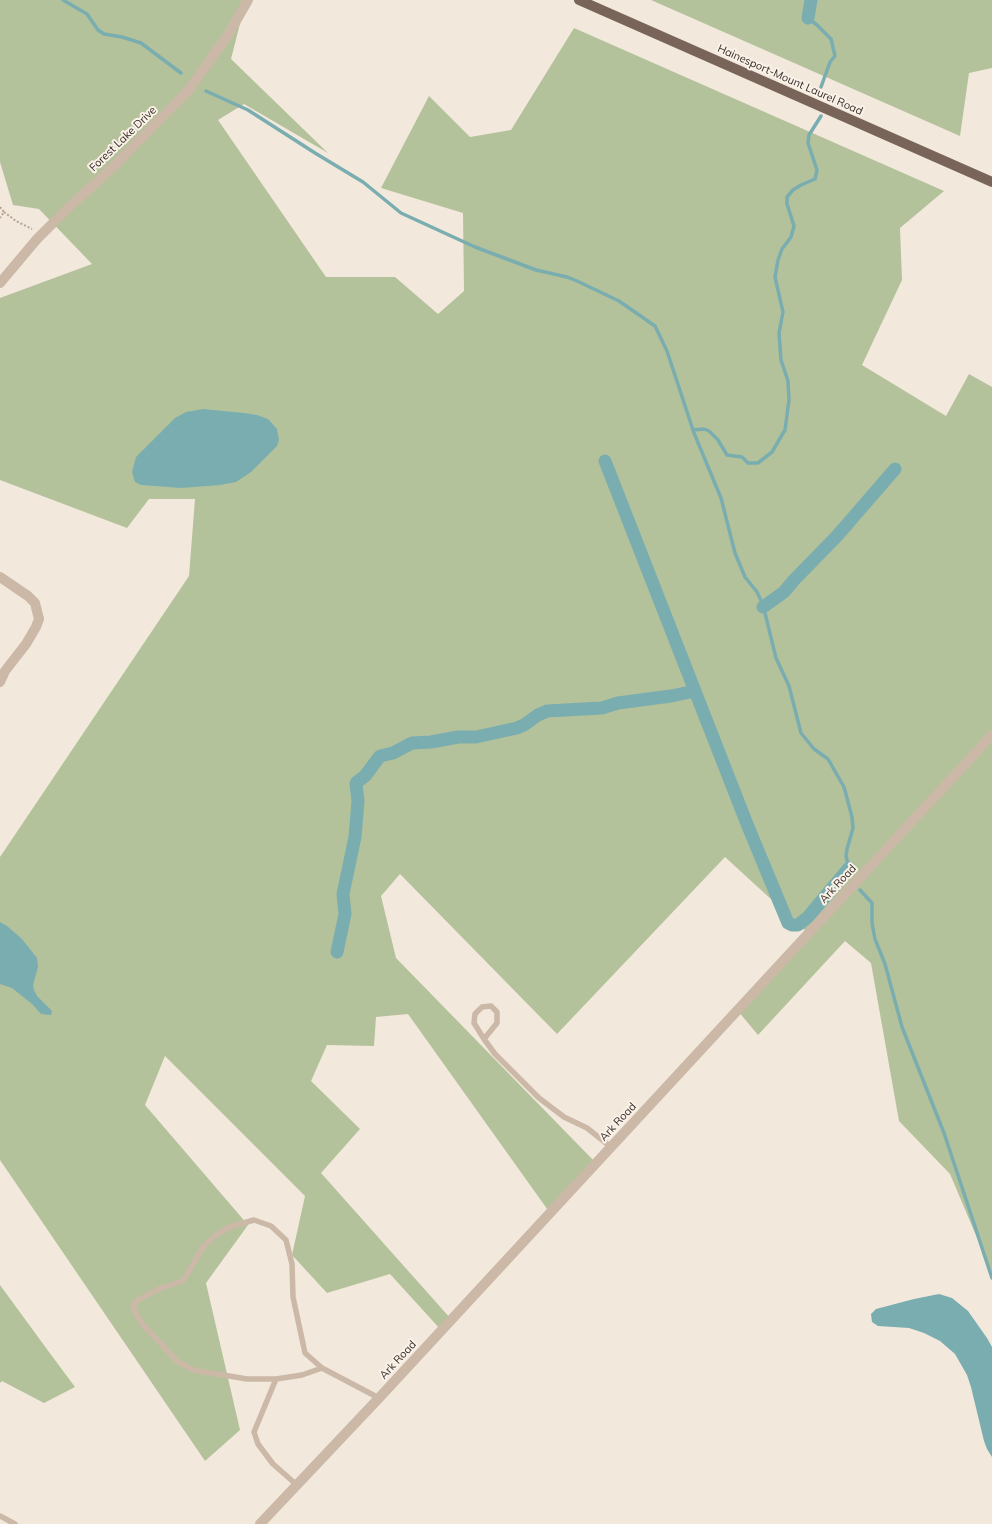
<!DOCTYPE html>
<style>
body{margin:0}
canvas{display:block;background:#f2e8dc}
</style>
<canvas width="992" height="1524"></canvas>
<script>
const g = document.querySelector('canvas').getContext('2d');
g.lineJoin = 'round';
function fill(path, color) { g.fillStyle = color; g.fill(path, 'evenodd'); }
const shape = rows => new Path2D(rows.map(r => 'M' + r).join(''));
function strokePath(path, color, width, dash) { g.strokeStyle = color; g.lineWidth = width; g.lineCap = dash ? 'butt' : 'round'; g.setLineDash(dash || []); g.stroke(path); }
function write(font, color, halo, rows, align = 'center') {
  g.font = font + ' Mulish,sans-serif'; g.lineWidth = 4; g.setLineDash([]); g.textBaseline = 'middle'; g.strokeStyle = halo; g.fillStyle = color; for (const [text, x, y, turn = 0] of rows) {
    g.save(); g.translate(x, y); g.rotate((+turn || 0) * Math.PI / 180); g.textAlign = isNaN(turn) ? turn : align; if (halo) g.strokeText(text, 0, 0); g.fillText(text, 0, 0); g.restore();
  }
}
const green = shape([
 [0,0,246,0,231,59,328,153,244,104,218,120,326,277,395,277,438,314,464,291,463,213,381,188,429,96,470,137,511,130,574,28,944,191,900,228,902,280,862,365,946,416,969,374,992,387,992,1273,950,1174,899,1121,871,963,845,941,758,1035,738,1011,809,934,725,857,557,1034,400,874,381,896,396,958,596,1163,550,1213,408,1014,376,1017,374,1046,327,1045,311,1081,360,1129,321,1173,451,1319,441,1330,390,1274,327,1293,292,1255,305,1196,165,1056,145,1105,248,1225,206,1283,240,1430,205,1461,0,1160,0,857,189,576,195,499,149,499,127,528,0,480,0,298,92,264,39,209,13,205,0,162],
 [651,0,992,0,992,68,969,73,960,136],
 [0,1285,49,1352,75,1387,44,1403,2,1381,0,1383]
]);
const water = shape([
 [203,409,244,413,257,415,268,419,277,429,279,440,277,446,251,472,236,482,220,485,181,488,141,485,135,482,132,472,136,457,175,418,186,412],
 [0,922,7,926,22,939,37,958,38,967,33,985,34,990,37,996,52,1011,51,1015,41,1014,32,1004,12,988,0,984],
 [939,1294,952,1298,968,1311,987,1338,992,1347,992,1457,987,1449,984,1441,971,1387,967,1375,955,1354,940,1341,924,1333,909,1328,878,1326,872,1322,871,1314,876,1309,914,1299]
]);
const stream = shape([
 [63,0,87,14,98,30,104,34,122,37,141,43,181,73],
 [808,18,817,25,831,39,835,56,830,62,821,87],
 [206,91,248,110,315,153,363,182,401,213,475,247,536,270,567,277,577,281,619,301,655,326,667,351,694,433,721,498,735,553,745,577,757,592,763,605,776,658,789,686,801,733,814,749,828,759,844,787,852,817,853,828,847,849,846,856,849,868],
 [693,430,704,429,709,431,718,440,727,455,742,457,748,463,758,463,772,452,785,430,789,400,788,381,781,360,779,333,783,312,775,277,778,260,782,249,791,237,794,226,787,204,787,197,793,190,801,185,815,179,817,170,808,143,809,135,821,116],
 [860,890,872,903,872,923,875,939,885,964,902,1027,944,1133,992,1278]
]);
const canal = shape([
 [808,18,811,0],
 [605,461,747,824,788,923,792,925,798,925,808,917,849,868],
 [763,607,784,592,794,580,837,536,895,469],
 [337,952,345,914,343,894,355,837,358,801,356,784,357,782,365,776,380,756,393,753,412,743,431,742,458,737,476,737,517,728,524,725,538,715,547,711,602,708,618,703,671,696,695,691]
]);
const path = shape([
 [0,207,4,212,0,218],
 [4,212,16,221,32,229]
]);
const lane = shape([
 [484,1039,497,1023,497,1012,491,1006,482,1007,475,1014,474,1023,484,1039,495,1054,539,1098,564,1117,587,1128,611,1147],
 [322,1368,302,1375,276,1379,247,1379,193,1370,177,1361,145,1327,135,1313,133,1305,138,1300,161,1288,183,1281,203,1247,217,1234,230,1227,254,1220,271,1226,286,1240,292,1264,293,1297,305,1353,322,1368,379,1398],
 [276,1379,254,1432,258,1444,273,1464,297,1485],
 [0,1516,15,1524]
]);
const street = shape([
 [0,283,37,239,67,209,114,166,187,92,228,35,248,0],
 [0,577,28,596,35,603,39,619,36,627,26,644,5,671,0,682],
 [260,1524,379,1398,992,735]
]);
const primary = shape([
 [579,0,992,182]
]);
const streetNames = [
 ["Hainesport-Mount Laurel Road",790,80,24],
 ["Forest Lake Drive",123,139,-44],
 ["Ark Road",838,884,-47],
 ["Ark Road",618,1122,-47],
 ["Ark Road",398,1360,-47]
];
fill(green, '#b4c29b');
fill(water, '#7aadb0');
strokePath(stream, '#7aadb0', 3.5);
strokePath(canal, '#7aadb0', 13);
strokePath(path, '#b7a291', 2, [2, 2]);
strokePath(lane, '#cbb8a7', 5.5);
strokePath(street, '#cbb8a7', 10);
strokePath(primary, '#796459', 10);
write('11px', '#372d28', '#faf2e8', streetNames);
</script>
